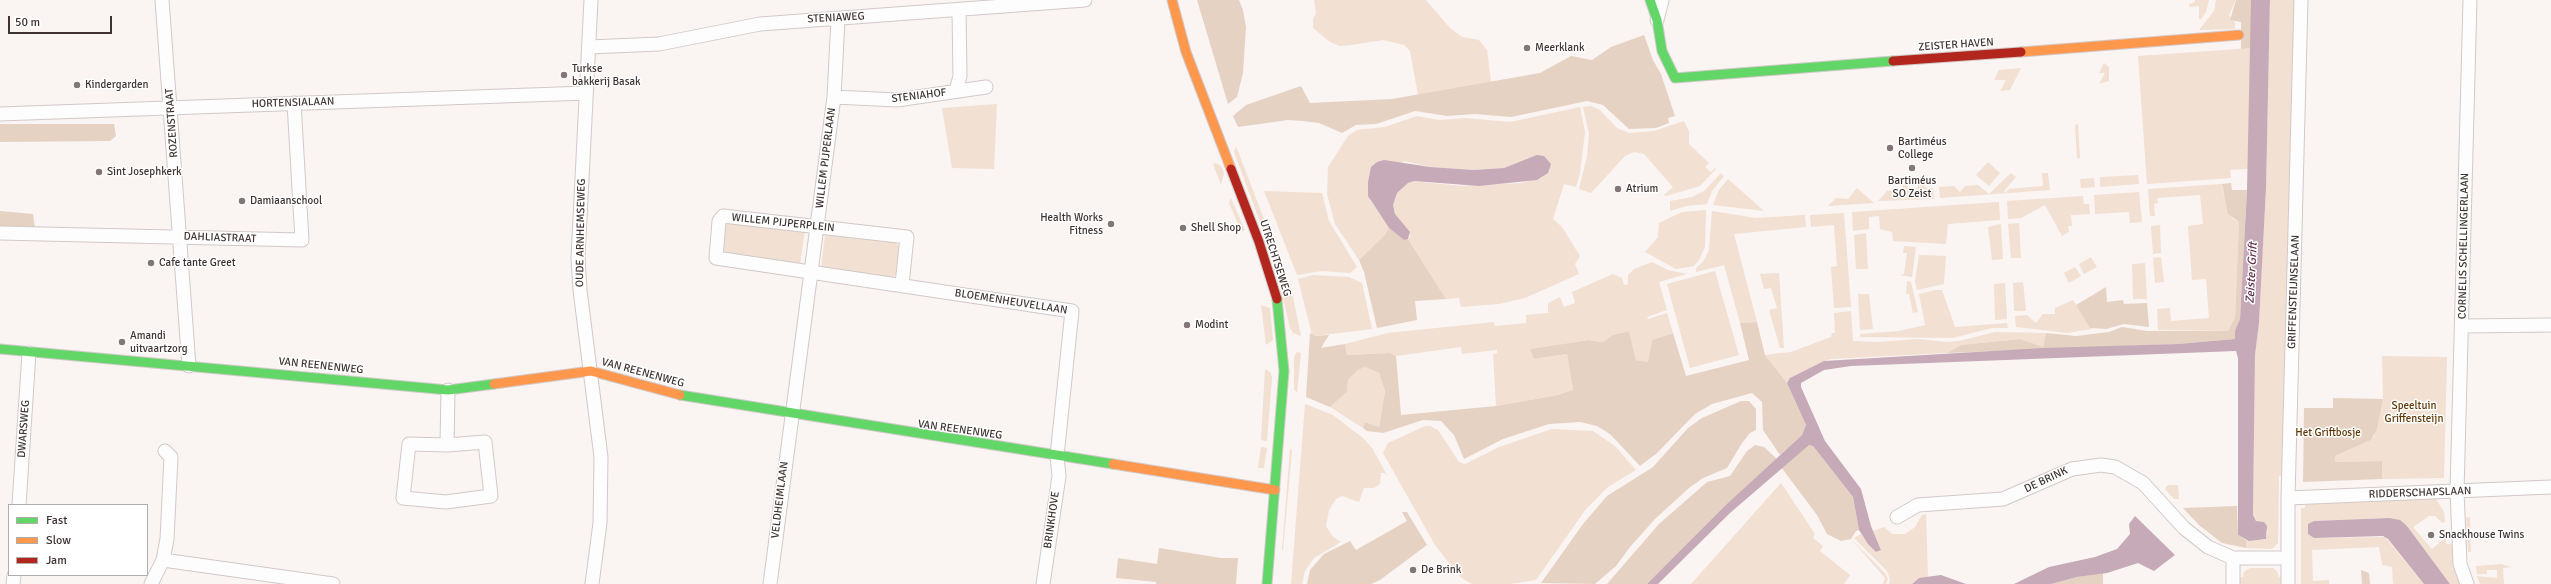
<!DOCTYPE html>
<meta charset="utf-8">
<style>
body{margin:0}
#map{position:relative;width:2551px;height:584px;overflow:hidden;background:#faf4f3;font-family:Signika,sans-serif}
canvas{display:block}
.legend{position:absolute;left:8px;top:504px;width:140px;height:72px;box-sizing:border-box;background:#fff;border:1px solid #b2adad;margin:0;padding:5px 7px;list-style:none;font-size:12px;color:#3e3332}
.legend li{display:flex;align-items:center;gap:8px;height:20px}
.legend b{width:20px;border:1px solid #b2adad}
.scale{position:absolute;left:8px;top:16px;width:104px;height:18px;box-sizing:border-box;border:2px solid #3e3332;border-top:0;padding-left:5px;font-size:12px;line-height:14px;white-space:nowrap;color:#3e3332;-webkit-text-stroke:3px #fff;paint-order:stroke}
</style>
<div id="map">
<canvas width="2551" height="584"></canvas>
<ul class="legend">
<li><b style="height:5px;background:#63d668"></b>Fast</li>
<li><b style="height:5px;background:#ff974d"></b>Slow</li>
<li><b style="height:5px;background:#b3261e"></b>Jam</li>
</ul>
<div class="scale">50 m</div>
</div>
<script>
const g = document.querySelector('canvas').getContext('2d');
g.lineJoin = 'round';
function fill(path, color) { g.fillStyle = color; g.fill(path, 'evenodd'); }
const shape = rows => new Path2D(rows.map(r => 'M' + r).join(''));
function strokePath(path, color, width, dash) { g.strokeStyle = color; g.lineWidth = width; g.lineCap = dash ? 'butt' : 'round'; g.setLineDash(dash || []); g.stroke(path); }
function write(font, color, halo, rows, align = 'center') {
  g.font = font + ' Signika,sans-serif'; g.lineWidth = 3; g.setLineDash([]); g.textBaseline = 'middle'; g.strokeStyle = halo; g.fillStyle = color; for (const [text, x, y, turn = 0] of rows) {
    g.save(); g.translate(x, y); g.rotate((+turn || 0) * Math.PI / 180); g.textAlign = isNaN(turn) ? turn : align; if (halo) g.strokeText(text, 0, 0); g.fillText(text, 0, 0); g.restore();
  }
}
const green = shape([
 [1314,0,1426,0,1450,28,1462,37,1479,40,1487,50,1491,82,1418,95,1410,51,1404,45,1383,40,1352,45,1340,46,1330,42,1313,28,1313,19,1316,13],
 [2195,0,2209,0,2206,12,2201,19,2199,19,2199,6,2189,7,2189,4,2195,2],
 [2216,0,2236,0,2229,15,2235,23,2235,29,2199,30,2214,11],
 [2270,0,2297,0,2283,476,2279,476,2278,543,2272,549,2246,548,2246,540,2265,540,2268,532,2264,522,2256,521,2253,515,2255,355,2259,323,2266,188],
 [2252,48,2248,169,2230,170,2231,178,2147,184,2138,56],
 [2104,63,2109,67,2109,81,2099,84,2105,73,2099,73],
 [2021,68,2010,90,2000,91,2006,80,1994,80,1999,70],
 [997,104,994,169,952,168,942,108],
 [1591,106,1600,110,1617,128,1629,133,1654,131,1684,121,1689,131,1689,144,1709,163,1705,167,1711,172,1715,168,1716,169,1700,186,1666,196,1664,195,1673,187,1644,154,1634,152,1625,156,1591,193,1579,189,1587,156,1589,134,1583,107],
 [1580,107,1585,132,1580,173,1576,187,1564,184,1553,219,1562,227,1580,256,1575,264,1579,274,1525,298,1499,304,1461,307,1459,298,1446,299,1408,239,1411,236,1395,214,1393,205,1397,193,1408,183,1414,181,1461,186,1521,183,1543,177,1518,163,1504,168,1474,170,1430,167,1404,161,1370,200,1389,228,1385,236,1359,260,1335,224,1327,194,1328,167,1348,136,1357,130,1385,127,1417,116,1440,120,1465,118,1510,122],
 [2078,124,2080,158,2077,159,2075,125],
 [1236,146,1292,292,1301,336,1293,333,1290,328,1274,260,1234,152],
 [1988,162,2000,173,1989,186,1976,175],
 [1216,163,1221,166,1224,173,1221,185,1213,164],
 [1721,173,1724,176,1712,191,1707,204,1686,206,1670,211,1670,201,1692,197,1704,191],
 [2011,173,2016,177,2004,191,2005,193,2009,189,2043,186,2042,173,2048,173,2050,190,1940,198,1939,187,1954,186,1960,192,1965,186,1978,185,1989,194],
 [2138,175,2139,184,2100,187,2100,177],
 [2094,178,2095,187,2081,188,2080,179],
 [1728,179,1764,211,1713,205,1719,190],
 [1921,182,1927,188,1933,188,1934,199,1878,201,1887,191,1900,190,1905,183,1910,190,1916,189],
 [2222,184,2223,192,2233,219,2239,222,2235,317,2228,331,2158,330,2157,309,2170,308,2171,321,2209,318,2206,279,2192,280,2188,226,2203,224,2200,195,2157,198,2158,203,2154,204,2155,216,2150,216,2148,189],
 [1857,188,1874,203,1828,206,1836,198,1848,199],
 [1264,191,1322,193,1329,221,1357,267,1350,273,1322,271,1297,275],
 [2139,192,2142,222,2130,223,2129,212,2095,214,2094,195],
 [2083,196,2084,204,2089,204,2090,214,2071,215,2072,226,2068,226,2069,232,2062,236,2045,205,2021,218,2008,219,2007,201],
 [1231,198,1245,230,1241,231,1229,203],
 [1999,202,2000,220,1948,224,1946,244,1893,241,1892,232,1880,229,1879,216,1869,217,1869,229,1853,231,1852,212],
 [1706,210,1705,247,1699,260,1694,266,1676,269,1645,252,1658,237,1659,223,1682,212],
 [1712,211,1756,218,1805,215,1806,227,1734,234,1757,322,1740,323,1724,265,1696,272,1696,268,1703,262,1709,250],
 [1844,213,1851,307,1834,308,1831,267,1837,266,1834,225,1811,227,1810,215],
 [730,222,805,230,800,264,726,254,722,251,725,224],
 [2019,223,2021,258,2011,258,2008,224],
 [2001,224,2003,259,1992,260,1988,227],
 [2160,225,2161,253,2153,254,2151,226],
 [1866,233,1868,269,1856,269,1854,235],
 [825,235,895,242,900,247,899,269,892,279,821,269],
 [1904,246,1916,247,1912,277,1900,275,1904,274,1907,253,1903,253],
 [1919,255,1946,256,1944,284,1917,290,1915,281],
 [2091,257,2097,267,2084,274,2079,264],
 [2161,257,2164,282,2155,283,2153,258],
 [1652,262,1668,270,1687,274,1659,282,1667,310,1647,317,1648,319,1667,313,1673,333,1652,340,1648,362,1636,360,1629,331,1613,335,1602,342,1589,340,1531,349,1534,359,1567,354,1573,390,1558,395,1496,406,1493,354,1497,353,1497,350,1462,354,1461,347,1396,356,1390,353,1347,355,1345,344,1388,333,1494,322,1495,326,1526,323,1526,315,1548,313,1548,303,1560,297,1564,307,1575,303,1572,292,1613,274,1622,278,1624,285,1628,284,1628,275,1634,269],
 [2145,263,2147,299,2133,299,2132,264],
 [2075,267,2081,276,2069,283,2064,273],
 [1715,271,1739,355,1690,368,1667,284],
 [1779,273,1784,348,1780,348,1769,310,1777,308,1771,288,1764,289,1760,274],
 [1313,275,1349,277,1362,283,1372,329,1315,336,1312,335,1298,279],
 [1907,281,1911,282,1918,312,1913,313,1909,294,1906,294],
 [2023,282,2026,311,2014,311,2013,283],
 [2005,283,2007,319,1995,320,1994,284],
 [1935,290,1942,290,1955,327,2007,323,2008,328,1992,328,1953,338,1860,337,1860,334,1899,331,1925,325,1919,294],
 [1858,294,1869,294,1873,329,1860,330],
 [2073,300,2092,329,2067,333,2016,327,2015,316,2027,315,2036,323,2043,314,2055,314,2055,308],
 [1261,305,1270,308,1273,340,1266,345],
 [1851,311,1853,341,1878,342,1918,339,1947,342,1959,341,1995,332,2046,333,2043,348,2020,339,1961,345,1947,353,1830,359,1790,378,1787,383,1765,355,1791,352,1831,337,1832,333,1835,333,1834,313],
 [1297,352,1301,353,1297,393,1294,389,1294,357],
 [2382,356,2447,357,2444,478,2382,479,2382,461,2335,462,2335,456,2371,440,2374,436,2383,399],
 [1365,367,1379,373,1385,391,1379,427,1365,422,1363,428,1330,407,1347,392,1348,380,1358,370],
 [1265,369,1271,373,1272,378,1267,441,1261,440],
 [1305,404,1333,415,1363,438,1372,448,1388,477,1385,473,1381,473,1380,484,1374,488,1364,488,1359,502,1342,496,1336,499,1329,510,1326,526,1333,537,1341,542,1314,558,1305,571,1302,584,1291,584],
 [1425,426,1430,426,1438,430,1459,462,1465,464,1499,447,1552,429,1593,431,1615,446,1636,470,1608,487,1586,509,1536,580,1510,584,1472,584,1460,577,1435,545,1383,453,1388,443],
 [1261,447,1267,448,1264,468,1258,468],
 [1290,449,1292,450,1283,551,1282,550],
 [1781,483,1815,534,1813,538,1823,546,1820,551,1850,575,1844,584,1691,584],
 [2168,485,2178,485,2179,499,2174,499,2165,489],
 [2436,499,2444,512,2445,522,2442,523,2435,516,2429,516,2413,527,2432,549,2446,537,2446,544,2454,544,2456,573,2460,584,2450,584,2407,526,2389,518,2314,521,2314,538,2385,537,2424,584,2393,584,2392,567,2382,565,2379,547,2312,550,2313,581,2329,580,2329,584,2301,584,2301,508,2305,508,2305,503],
 [1926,514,1928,577,1919,578,1912,584,1889,584,1890,579,1887,571,1854,538,1861,534,1876,552,1881,549,1873,531,1884,527,1892,534,1905,534,1915,527,1922,515],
 [2470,517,2471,552,2468,552,2466,518],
 [1851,539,1885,573,1888,579,1886,584,1883,584,1885,578],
 [2501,564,2511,567,2503,568,2504,584,2480,584,2477,576,2497,578,2497,570,2487,570,2487,574,2477,574,2476,566],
 [2250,568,2273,568,2277,571,2279,577,2283,577,2283,584,2239,584,2239,577,2243,577,2244,572]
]);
const forest = shape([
 [1197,0,1239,0,1243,10,1246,27,1243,73,1237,97,1228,104],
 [2236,0,2251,0,2252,48,2241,49,2241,22,2230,20],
 [1644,35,1653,60,1661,74,1675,116,1668,118,1669,123,1656,128,1629,129,1603,105,1587,101,1511,117,1475,114,1447,116,1415,111,1376,124,1356,125,1342,133,1319,123,1303,121,1288,120,1238,127,1233,116,1246,105,1301,86,1310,103,1392,99,1540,73,1571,56,1592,60,1611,47],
 [0,124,114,124,116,136,110,141,0,142],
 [2231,183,2232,190,2247,190,2240,319,2235,339,2178,344,1947,353,1961,345,2020,339,2043,347,2046,333,2076,336,2109,332,2122,327,2147,331,2228,331,2235,317,2239,222,2228,214,2222,184],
 [0,211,33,214,35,229,0,227],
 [1389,228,1404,240,1408,239,1446,299,1415,301,1417,320,1377,328,1364,272,1359,260,1384,236],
 [2106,287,2107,302,2123,300,2124,304,2147,303,2149,327,2124,324,2106,329,2090,328,2076,305],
 [1757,322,1765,355,1787,383,1806,425,1802,435,1780,455,1763,430,1762,402,1752,393,1712,404,1695,414,1657,453,1640,466,1610,434,1597,426,1580,422,1549,424,1503,439,1464,459,1454,435,1441,421,1423,420,1383,433,1367,431,1363,428,1365,422,1379,427,1385,391,1379,373,1365,367,1358,370,1348,380,1347,392,1330,407,1306,397,1310,333,1315,336,1329,335,1321,348,1345,344,1347,355,1390,353,1396,356,1401,415,1496,406,1558,395,1573,390,1567,354,1534,359,1530,349,1589,340,1602,342,1613,335,1629,331,1636,360,1648,362,1652,340,1673,333,1686,376,1749,360,1740,323],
 [2333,398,2383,399,2377,429,2371,440,2335,456,2335,462,2382,461,2382,479,2303,482,2304,408,2333,408],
 [1741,401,1749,401,1756,409,1756,430,1750,433,1742,443,1727,468,1703,478,1689,488,1655,519,1630,547,1616,566,1595,584,1541,583,1583,524,1607,496,1653,467,1688,428,1702,418],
 [1755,445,1764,447,1777,459,1647,584,1607,584,1659,524,1707,482,1730,476,1747,451],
 [1809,445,1813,446,1853,497,1859,530,1856,531,1851,539,1841,541,1827,534,1817,515,1781,467],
 [2237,506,2238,535,2246,540,2246,548,2222,543,2199,525,2183,508],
 [1402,512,1407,512,1427,545,1380,580,1371,584,1307,584,1310,570,1324,554,1350,541,1356,550,1407,521],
 [1159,548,1221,558,1238,558,1236,584,1156,584,1156,582,1116,578,1118,558,1157,564],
 [2361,570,2369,573,2370,584,2362,584],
 [2103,573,2103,584,2051,584,2077,577]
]);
const water = shape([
 [2251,0,2270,0,2266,188,2259,323,2255,355,2253,515,2256,521,2264,522,2267,526,2266,539,2249,541,2238,535,2238,358,2236,351,1851,366,1824,370,1801,383,1801,387,1825,441,1861,489,1871,526,1881,550,1876,552,1868,544,1859,530,1853,497,1813,446,1809,445,1730,513,1658,584,1647,584,1727,504,1802,435,1806,425,1787,383,1790,378,1824,361,2043,348,2178,344,2235,339,2235,331,2240,319,2247,190],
 [1537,155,1544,156,1551,164,1548,173,1537,180,1479,186,1414,181,1408,183,1397,193,1393,205,1395,214,1410,232,1408,239,1404,240,1389,228,1368,196,1368,182,1371,167,1377,162,1384,160,1430,167,1474,170,1504,168],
 [2135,516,2175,555,2154,571,2138,563,2107,573,2077,577,2051,584,2014,584,2049,567,2095,557,2117,549,2130,534,2129,524],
 [2389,518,2400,520,2407,526,2450,584,2424,584,2388,539,2383,536,2314,538,2308,534,2308,524,2314,521],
 [1941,575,1966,584,1912,584,1919,578]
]);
const street = shape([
 [162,0,189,366],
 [591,0,578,258,580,290,601,457,600,523,592,584],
 [1657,20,1662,0],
 [589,47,659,44,760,24,1085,0],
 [956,91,960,76,959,10],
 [834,97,897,100,986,87],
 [0,114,586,93],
 [0,233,302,240,294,103],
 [902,284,907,237,723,216,719,221,716,258,1072,311,1057,456,1059,476,1043,584],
 [2463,326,2551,325],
 [447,445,485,442,491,496,446,502,403,498,409,444,447,445,448,390],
 [2288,498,2551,487],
 [19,505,29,353],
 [1897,517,1918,505,2003,499,2072,469,2101,465,2115,467,2143,483,2184,528,2208,547,2233,558,2287,558],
 [2233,558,2233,584],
 [163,560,333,584],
 [13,584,14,575],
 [151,584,163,560,167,539,171,457,165,451],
 [770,584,834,97,838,19],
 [2288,584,2288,498,2301,0],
 [2467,584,2460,564,2457,491,2470,0]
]);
const fast = shape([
 [1650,0,1657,20,1662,51,1675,78,1893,61],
 [0,349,448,390,494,384],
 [680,395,1113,464],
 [1267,584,1284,371,1277,299]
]);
const slow = shape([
 [1172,0,1186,52,1231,169],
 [2021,52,2239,35],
 [494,384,591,371,680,395],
 [1113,464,1275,490]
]);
const jam = shape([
 [1893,61,2021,52],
 [1231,169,1259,242,1277,299]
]);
const markers = [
 [1527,48,4,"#807776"],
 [564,75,4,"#807776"],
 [77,85,4,"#807776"],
 [1890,148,4,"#807776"],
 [1912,168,4,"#807776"],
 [99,172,4,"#807776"],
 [1618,189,4,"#807776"],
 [242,201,4,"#807776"],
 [1111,224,4,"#807776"],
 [1183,228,4,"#807776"],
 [151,263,4,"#807776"],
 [1187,325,4,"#807776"],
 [122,342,4,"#807776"],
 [2431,535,4,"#807776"],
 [1413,570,4,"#807776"]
];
const streetNames = [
 ["STENIAWEG",836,18,-3],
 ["ZEISTER HAVEN",1956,45,-4],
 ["STENIAHOF",919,96,-7],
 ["HORTENSIALAAN",293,103,-2],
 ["ROZENSTRAAT",172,123,-94],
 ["WILLEM PIJPERLAAN",826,158,-83],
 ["WILLEM PIJPERPLEIN",783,223,6],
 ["OUDE ARNHEMSEWEG",581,233,-89],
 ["DAHLIASTRAAT",220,238,2],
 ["CORNELIS SCHELLINGERLAAN",2464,246,-89],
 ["UTRECHTSEWEG",1275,258,72],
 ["GRIFFENSTEIJNSELAAN",2294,292,-88],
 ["BLOEMENHEUVELLAAN",1011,302,9],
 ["VAN REENENWEG",321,366,6],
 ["VAN REENENWEG",643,373,15],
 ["DWARSWEG",24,429,-86],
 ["VAN REENENWEG",960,430,8],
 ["DE BRINK",2046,480,-25],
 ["RIDDERSCHAPSLAAN",2420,493,-2],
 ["VELDHEIMLAAN",780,500,-83],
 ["BRINKHOVE",1052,520,-82]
];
const poiNames = [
 ["Meerklank",1535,48],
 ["Turkse",572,69],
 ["bakkerij Basak",572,82],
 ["Kindergarden",85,85],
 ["Bartiméus",1898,142],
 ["College",1898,155],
 ["Sint Josephkerk",107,172],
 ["Bartiméus",1912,181,"center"],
 ["SO Zeist",1912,194,"center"],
 ["Atrium",1626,189],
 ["Damiaanschool",250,201],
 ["Health Works",1103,218,"right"],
 ["Fitness",1103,231,"right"],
 ["Shell Shop",1191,228],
 ["Cafe tante Greet",159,263],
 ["Modint",1195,325],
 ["Amandi",130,336],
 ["uitvaartzorg",130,349],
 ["Snackhouse Twins",2439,535],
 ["De Brink",1421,570]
];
const parkNames = [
 ["Speeltuin",2414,406],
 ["Griffensteijn",2414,419],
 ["Het Griftbosje",2328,433]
];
const waterNames = [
 ["Zeister Grift",2252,273,-87]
];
fill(green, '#f2e0d2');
fill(forest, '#e6d2c2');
fill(water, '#c6aab7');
strokePath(street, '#d1c9c8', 15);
strokePath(fast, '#d1c9c8', 11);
strokePath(slow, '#d1c9c8', 11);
strokePath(jam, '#d1c9c8', 11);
strokePath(street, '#fefdfd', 13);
strokePath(fast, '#63d668', 9);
strokePath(slow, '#ff974d', 9);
strokePath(jam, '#b3261e', 9);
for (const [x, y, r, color] of markers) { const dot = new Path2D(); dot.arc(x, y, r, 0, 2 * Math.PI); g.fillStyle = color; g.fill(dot); strokePath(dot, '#fff', 1.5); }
write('11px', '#3e3332', '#fff', streetNames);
write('11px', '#3e3332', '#fff', poiNames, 'left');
write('11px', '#603705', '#fff', parkNames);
write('italic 12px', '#5e2c48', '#fff', waterNames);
</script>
